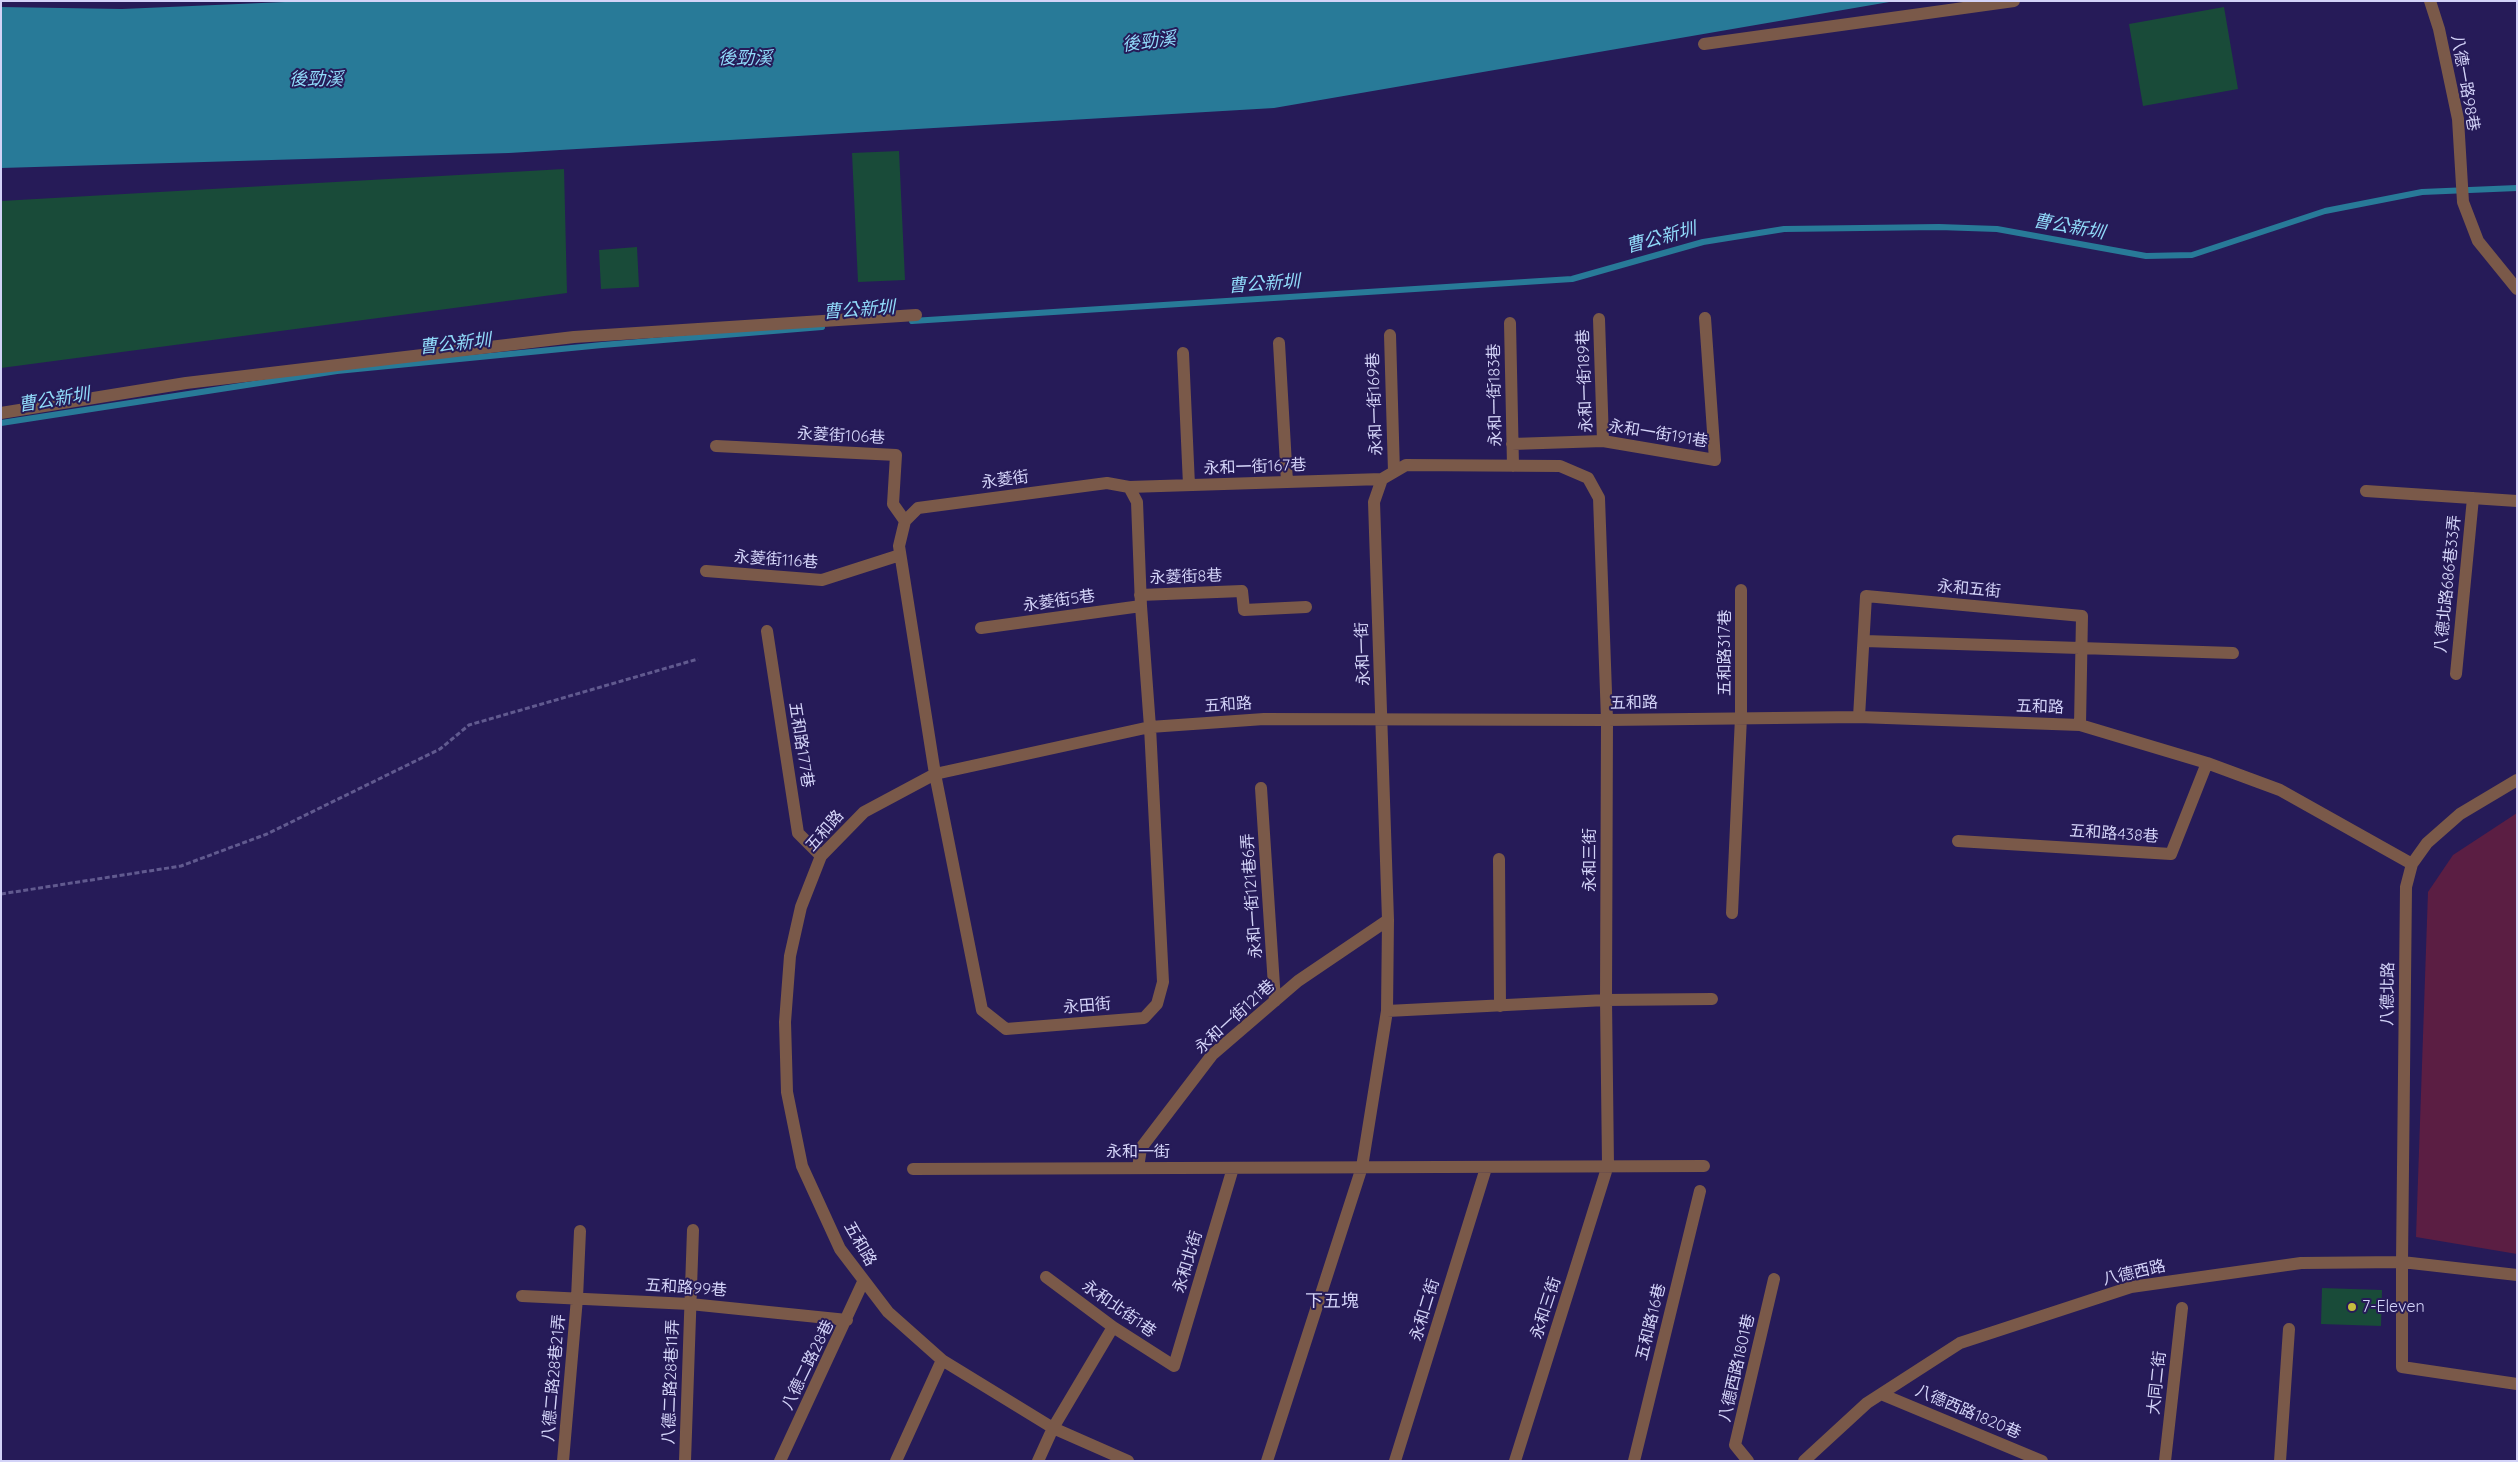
<!DOCTYPE html>
<meta charset="utf-8">
<style>
body{margin:0}
#map{position:relative;width:2518px;height:1462px;overflow:hidden;background:#261b58;font-family:Quicksand,sans-serif}
canvas{display:block}
.frame{position:absolute;inset:0;border:2px solid #d3d3f8;pointer-events:none}
</style>
<div id="map">
<canvas width="2518" height="1462"></canvas>
<div class="frame"></div>
</div>
<script>
const g = document.querySelector('canvas').getContext('2d');
g.lineJoin = 'round';
function fill(path, color) { g.fillStyle = color; g.fill(path, 'evenodd'); }
const shape = rows => new Path2D(rows.map(r => 'M' + r).join(''));
function strokePath(path, color, width, dash) { g.strokeStyle = color; g.lineWidth = width; g.lineCap = dash ? 'butt' : 'round'; g.setLineDash(dash || []); g.stroke(path); }
function write(font, color, halo, rows, align = 'center') {
  g.font = font + ' Quicksand,"Noto Sans TC",sans-serif'; g.lineWidth = 4; g.setLineDash([]); g.textBaseline = 'middle'; g.strokeStyle = halo; g.fillStyle = color; for (const [text, x, y, turn = 0] of rows) {
    g.save(); g.translate(x, y); g.rotate((+turn || 0) * Math.PI / 180); g.textAlign = isNaN(turn) ? turn : align; if (halo) g.strokeText(text, 0, 0); g.fillText(text, 0, 0); g.restore();
  }
}
const green = shape([
 [2517,813,2517,1254,2416,1237,2428,892,2453,855]
]);
const water = shape([
 [308,1,1895,1,1274,108,509,153,1,168,1,7,122,9]
]);
const stream = shape([
 [912,321,1572,279,1703,242,1784,229,1939,227,1997,229,2146,256,2192,255,2325,211,2422,192,2517,188],
 [1,423,337,371,602,345,822,327]
]);
const building = shape([
 [2224,7,2238,89,2143,106,2129,24],
 [899,151,905,280,858,282,852,153],
 [564,169,567,293,1,368,1,201],
 [637,247,639,287,601,289,599,250],
 [2322,1288,2382,1290,2381,1326,2321,1324]
]);
const path = shape([
 [1,894,181,866,267,834,440,749,469,725,698,659]
]);
const minor = shape([
 [2430,1,2439,29,2458,119,2463,202,2478,241,2517,289],
 [1704,44,2014,1],
 [1599,319,1603,441],
 [1510,323,1513,466],
 [1390,335,1394,472],
 [1279,343,1287,482],
 [1183,353,1189,485],
 [1,413,186,383,574,337,916,315],
 [1512,444,1603,441,1715,460,1705,318],
 [716,446,896,455,893,504,905,521],
 [1107,483,1129,487,1137,502,1141,606,1150,727,1163,982,1157,1004,1144,1018,1006,1029,982,1010,935,774,899,546,905,521,918,508,1107,483],
 [1129,487,1382,479],
 [2366,491,2517,501],
 [706,571,822,580,900,555],
 [1140,595,1242,591,1244,610,1306,607],
 [981,628,1141,606],
 [767,631,798,833,821,856],
 [1865,641,2233,653],
 [2456,674,2473,498],
 [1859,717,1866,596,2082,616,2080,725],
 [2517,780,2460,814,2427,843,2412,864,2406,887,2402,1262,2402,1367,2517,1384],
 [1261,788,1275,1001],
 [1958,841,2171,854,2207,763],
 [1499,859,1500,1006],
 [1732,913,1741,717,1741,590],
 [1387,1011,1606,1000,1712,999],
 [1138,1168,1141,1148,1212,1055,1298,981,1388,920],
 [913,1169,1704,1166],
 [1046,1277,1113,1327,1174,1366,1233,1168],
 [522,1296,690,1304,847,1320],
 [1881,1394,2042,1461],
 [563,1461,577,1298,580,1231],
 [685,1461,693,1230],
 [780,1461,863,1282],
 [896,1461,942,1360],
 [1038,1461,1053,1428,1113,1327],
 [1128,1461,1053,1428,942,1360,888,1312,840,1249,802,1166,787,1092,785,1022,790,956,801,907,821,856,864,812,935,774,1150,727,1264,719,1607,720,1859,717,2080,725,2207,763,2280,790,2412,864],
 [1267,1461,1362,1167,1387,1011,1388,920,1374,502,1382,479,1406,465,1560,466,1588,478,1599,498,1607,720,1606,1000,1608,1165,1515,1461],
 [1395,1461,1486,1168],
 [1634,1461,1700,1191],
 [1748,1461,1735,1445,1774,1279],
 [1804,1461,1867,1403,1960,1343,2131,1287,2301,1263,2402,1262,2517,1275],
 [2165,1461,2182,1308],
 [2280,1461,2289,1329]
]);
const markers = [
 [2352,1307,5,"#c4bc3e"]
];
const streetNames = [
 ["八德一路98巷",2465,83,80],
 ["永和一街189巷",1585,381,-92],
 ["永和一街183巷",1495,395,-91],
 ["永和一街169巷",1375,404,-92],
 ["永和一街191巷",1658,434,9],
 ["永菱街106巷",841,436,3],
 ["永和一街167巷",1255,467,-2],
 ["永菱街",1005,480,-8],
 ["永菱街116巷",776,560,4],
 ["永菱街8巷",1186,577,-2],
 ["八德北路686巷33弄",2448,584,-84],
 ["永和五街",1969,589,5],
 ["永菱街5巷",1059,601,-8],
 ["五和路317巷",1725,653,-90],
 ["永和一街",1363,654,-92],
 ["五和路",1634,703,-1],
 ["五和路",1228,705,-4],
 ["五和路",2040,707,2],
 ["五和路177巷",801,745,81],
 ["五和路",825,831,-49],
 ["五和路438巷",2114,834,4],
 ["永和三街",1590,860,-90],
 ["永和一街121巷6弄",1252,896,-94],
 ["八德北路",2388,994,-89],
 ["永田街",1087,1006,-5],
 ["永和一街121巷",1235,1017,-42],
 ["永和一街",1138,1152],
 ["五和路",860,1244,60],
 ["永和北街",1188,1262,-73],
 ["八德西路",2134,1273,-13],
 ["五和路99巷",686,1288,4],
 ["永和三街",1546,1308,-72],
 ["永和北街1巷",1119,1309,35],
 ["永和二街",1425,1310,-73],
 ["五和路16巷",1651,1322,-76],
 ["八德二路28巷",808,1365,-64],
 ["八德西路1801巷",1737,1368,-77],
 ["八德二路28巷21弄",554,1378,-85],
 ["八德二路28巷11弄",671,1382,-88],
 ["大同二街",2157,1383,-84],
 ["八德西路1820巷",1968,1412,23]
];
const poiNames = [
 ["7-Eleven",2362,1307]
];
const waterNames = [
 ["後勁溪",1149,42,-7],
 ["後勁溪",745,59],
 ["後勁溪",316,80],
 ["曹公新圳",2069,227,10],
 ["曹公新圳",1661,238,-15],
 ["曹公新圳",1264,284,-4],
 ["曹公新圳",859,310,-4],
 ["曹公新圳",455,344,-6],
 ["曹公新圳",54,400,-9]
];
const neighbourhoodNames = [
 ["下五塊",1332,1302]
];
fill(green, '#5b1e43');
fill(water, '#287a98');
strokePath(stream, '#287a98', 6);
fill(building, '#194b39');
strokePath(path, '#615a8f', 3, [5, 2.5]);
strokePath(minor, '#7a5949', 12);
for (const [x, y, r, color] of markers) { const dot = new Path2D(); dot.arc(x, y, r, 0, 2 * Math.PI); g.fillStyle = color; g.fill(dot); strokePath(dot, '#261b58', 2); }
write('16px', '#d3d3f8', '#261b58', streetNames);
write('16px', '#d3d3f8', '#261b58', poiNames, 'left');
write('italic 18px', '#90daf9', '#261b58', waterNames);
write('18px', '#d3d3f8', '#261b58', neighbourhoodNames);
</script>
